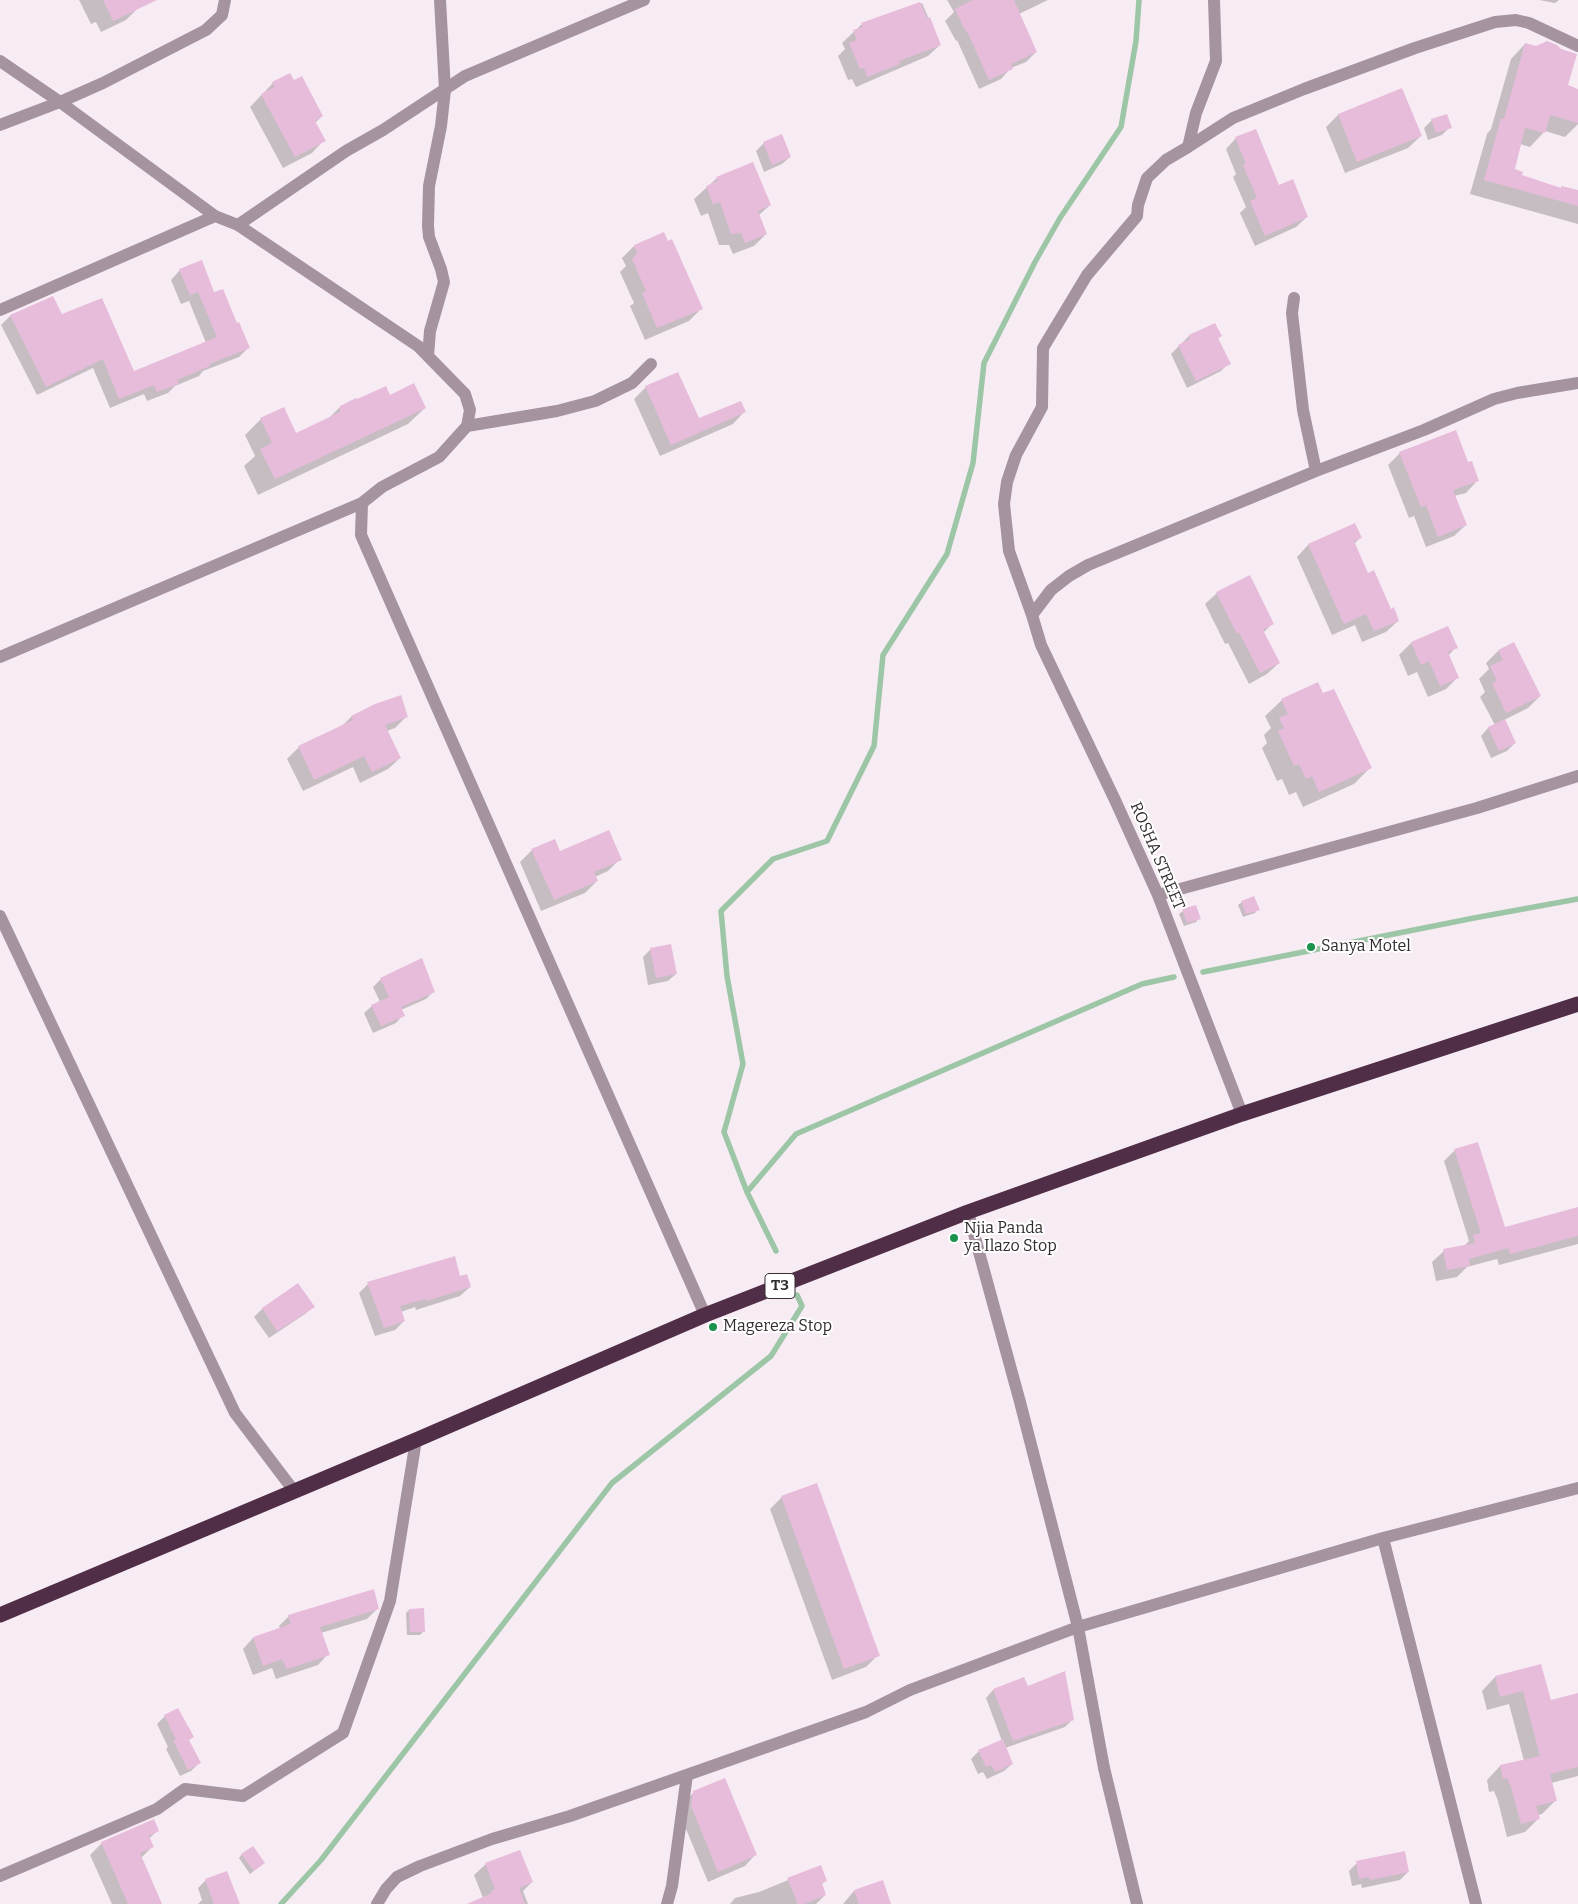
<!DOCTYPE html>
<style>
body{margin:0}
canvas{display:block;background:#f8ecf4}
</style>
<canvas width="1578" height="1904"></canvas>
<script>
const g = document.querySelector('canvas').getContext('2d');
g.lineJoin = 'round';
function fill(path, color) { g.fillStyle = color; g.fill(path, 'evenodd'); }
const shape = rows => new Path2D(rows.map(r => 'M' + r).join(''));
function strokePath(path, color, width, dash) { g.strokeStyle = color; g.lineWidth = width; g.lineCap = dash ? 'butt' : 'round'; g.setLineDash(dash || []); g.stroke(path); }
function write(font, color, halo, rows, align = 'center') {
  g.font = font + ' Bitter,serif'; g.lineWidth = 4; g.setLineDash([]); g.textBaseline = 'middle'; g.strokeStyle = halo; g.fillStyle = color; for (const [text, x, y, turn = 0] of rows) {
    g.save(); g.translate(x, y); g.rotate((+turn || 0) * Math.PI / 180); g.textAlign = isNaN(turn) ? turn : align; if (halo) g.strokeText(text, 0, 0); g.fillText(text, 0, 0); g.restore();
  }
}
const shadow = shape([
 [79,0,135,0,138,8,126,20,101,32,96,22,91,24],
 [947,0,1048,0,1019,14,1036,52,1026,62,1011,68,1001,79,979,89,957,40,956,41,945,21,954,12],
 [1539,0,1559,0,1555,3],
 [922,3,940,45,928,56,856,87,852,79,848,80,838,56,845,49,842,43,862,24],
 [1525,44,1567,86,1578,90,1578,124,1565,137,1545,131,1530,147,1520,144,1513,170,1520,176,1560,189,1562,187,1578,192,1578,224,1470,194,1487,134,1491,129,1511,59],
 [273,83,322,116,315,123,324,140,312,153,283,168,250,107],
 [1401,90,1421,136,1408,148,1345,173,1326,127,1338,115],
 [1432,120,1450,127,1442,135,1428,140,1424,128],
 [1236,138,1307,217,1296,227,1255,246,1240,213,1246,207,1233,177,1236,174,1226,149],
 [764,143,790,157,782,164,764,172,756,151],
 [717,178,770,205,758,216,766,234,754,246,733,254,729,245,719,245,708,213,701,216,694,199],
 [634,246,701,309,689,321,645,340,630,306,634,303,620,272,626,266,622,258],
 [180,270,213,294,236,325,248,348,239,357,203,371,199,376,175,386,168,393,147,401,144,394,110,408,93,368,37,395,1,325,10,316,52,297,61,315,133,373,206,343,189,301,181,304,171,280],
 [1189,336,1220,336,1218,339,1229,363,1221,371,1187,388,1171,354],
 [646,387,698,419,744,412,733,424,660,456,634,399],
 [389,396,425,408,408,424,258,495,244,466,255,456,245,435,261,419,296,434,328,419,340,407],
 [1400,453,1467,464,1477,481,1466,493,1454,496,1466,525,1454,536,1426,547,1414,516,1409,518,1388,465],
 [1354,525,1360,538,1354,544,1367,574,1398,621,1386,632,1362,642,1355,625,1332,635,1297,557,1308,545],
 [1217,593,1272,624,1263,633,1279,663,1267,674,1249,684,1228,643,1225,644,1205,604],
 [1447,627,1456,647,1448,656,1458,677,1446,689,1428,697,1417,672,1408,676,1399,655,1411,643],
 [1514,644,1540,696,1528,708,1504,720,1515,743,1507,751,1491,758,1481,736,1488,728,1495,725,1480,697,1485,692,1479,679,1489,669,1486,663,1498,651],
 [1282,700,1370,768,1354,784,1303,807,1296,792,1289,795,1282,779,1277,781,1262,748,1267,743,1264,735,1271,728,1265,716],
 [375,705,407,716,395,728,387,731,400,758,388,769,360,783,353,767,303,791,287,759,299,747,341,727,351,717],
 [532,850,560,853,620,859,608,871,595,877,597,881,585,893,541,911,520,862],
 [1242,902,1258,909,1255,913,1243,917,1238,905],
 [1183,911,1199,918,1196,922,1184,926,1179,914],
 [651,949,676,974,668,981,648,985,643,957],
 [381,979,434,991,426,999,401,1010,403,1015,396,1023,373,1033,364,1013,372,1006,380,1002,373,987],
 [1455,1150,1504,1228,1578,1209,1578,1244,1499,1265,1497,1259,1467,1267,1457,1277,1436,1281,1432,1262,1444,1251,1463,1247,1469,1241,1444,1161],
 [459,1278,470,1287,460,1296,416,1310,415,1307,401,1312,404,1321,395,1330,375,1336,359,1293,368,1284],
 [298,1285,313,1307,305,1314,269,1338,254,1317,262,1309],
 [782,1497,878,1655,866,1667,832,1680,770,1509],
 [377,1609,367,1619,321,1633,328,1654,318,1665,276,1679,272,1668,253,1675,243,1649,253,1638,280,1629,279,1626,289,1616],
 [409,1610,424,1631,420,1635,407,1635,406,1613],
 [1495,1677,1550,1702,1578,1694,1578,1776,1551,1783,1556,1800,1542,1814,1538,1815,1539,1818,1525,1832,1507,1837,1498,1801,1494,1791,1489,1792,1487,1780,1500,1766,1524,1761,1509,1704,1487,1710,1482,1691],
 [1027,1687,1073,1719,1065,1727,1005,1748,1012,1764,1004,1771,987,1779,983,1772,978,1774,971,1759,979,1751,1002,1741,986,1698,993,1690],
 [178,1710,192,1737,188,1741,199,1763,191,1771,180,1776,166,1749,168,1747,157,1724,165,1716],
 [694,1792,755,1855,745,1866,708,1882,681,1817,683,1803],
 [157,1831,149,1839,152,1847,141,1858,161,1904,112,1904,90,1855,102,1843],
 [242,1854,260,1866,250,1874,239,1858],
 [1357,1863,1408,1872,1400,1880,1362,1888,1361,1884,1352,1886,1349,1871],
 [486,1864,532,1882,523,1891,528,1904,469,1904,483,1898,474,1875],
 [820,1867,826,1880,821,1885,825,1895,816,1904,730,1904,735,1898,759,1892],
 [206,1880,239,1904,198,1904,202,1900,198,1888],
 [854,1891,890,1904,843,1904]
]);
const stream = shape([
 [1203,972,1474,918,1578,899],
 [747,1192,724,1132,743,1064,727,976,721,911,773,859,827,841,874,746,883,655,947,554,973,463,984,363,1035,262,1060,218,1121,127,1136,41,1139,0],
 [776,1251,747,1192,796,1134,1142,984,1174,977],
 [281,1904,321,1860,612,1483,771,1356,802,1306,797,1295]
]);
const building = shape([
 [103,0,157,0,113,21],
 [973,0,1014,0,1037,52,1011,64,1013,69,989,80,967,31,966,32,955,9],
 [920,2,927,18,930,17,941,45,899,61,900,64,867,77,864,68,860,69,849,43,857,40,853,30,863,27,861,23],
 [1547,41,1557,45,1561,49,1577,54,1568,85,1578,89,1578,123,1550,115,1545,133,1525,128,1515,169,1523,172,1522,175,1561,188,1561,186,1578,190,1578,206,1484,180,1501,118,1504,119,1525,43,1536,46],
 [290,73,294,80,302,76,323,116,315,121,326,141,295,157,261,94,275,87,272,82],
 [1402,88,1422,136,1357,162,1338,114],
 [1447,114,1452,128,1436,133,1431,119],
 [1256,129,1279,185,1293,179,1308,217,1265,236,1250,201,1257,198,1243,165,1246,164,1235,137],
 [782,134,791,157,772,165,763,142],
 [753,162,771,205,758,211,767,234,745,243,741,233,731,234,720,202,713,204,706,186,718,181,716,177],
 [664,232,668,241,672,239,703,309,657,328,642,293,646,291,632,259,637,253,634,245],
 [202,260,214,292,223,289,237,323,239,322,250,348,209,364,210,366,177,380,179,384,157,392,154,385,119,399,103,359,46,387,10,315,53,296,62,314,102,298,134,371,217,337,198,292,190,295,179,269],
 [1215,323,1222,336,1218,338,1231,364,1196,381,1178,345,1190,339,1189,335],
 [678,372,699,418,741,401,746,412,671,445,645,386],
 [414,383,426,408,275,479,260,449,272,443,260,418,284,407,296,433,340,412,340,406,356,398,357,399,386,386,390,395],
 [1456,430,1468,462,1472,461,1479,481,1453,490,1467,525,1438,537,1426,505,1421,507,1399,452],
 [1355,523,1362,538,1354,541,1368,573,1374,570,1391,609,1394,607,1399,621,1374,631,1366,614,1344,624,1308,544],
 [1250,575,1274,624,1263,630,1280,663,1260,673,1239,632,1237,634,1216,592],
 [1448,626,1458,648,1448,652,1459,678,1440,686,1429,661,1421,665,1411,642],
 [1514,642,1541,696,1506,713,1492,683,1497,681,1490,666,1503,660,1498,650],
 [1318,682,1323,693,1334,689,1372,768,1319,792,1312,776,1306,779,1299,764,1294,766,1278,731,1284,728,1279,718,1288,714,1281,699],
 [401,695,408,717,385,725,401,758,372,772,364,756,314,780,298,746,353,720,351,716,375,704],
 [1505,719,1516,743,1499,751,1488,727],
 [609,830,622,860,594,872,598,881,554,900,531,849,555,839,560,851],
 [1254,896,1260,910,1246,914,1241,901],
 [1196,905,1201,919,1187,923,1182,909],
 [671,944,677,974,656,978,650,948],
 [422,958,435,992,401,1007,405,1016,381,1026,371,1005,389,997,380,978],
 [1478,1142,1505,1227,1578,1207,1578,1236,1510,1254,1508,1248,1469,1259,1470,1266,1447,1270,1443,1249,1475,1243,1473,1235,1481,1233,1454,1149],
 [455,1256,460,1276,467,1274,471,1287,426,1301,425,1299,400,1306,405,1321,384,1328,367,1282],
 [298,1283,315,1307,277,1331,262,1308],
 [817,1483,880,1656,844,1669,781,1496],
 [374,1589,379,1609,320,1627,330,1655,287,1669,282,1659,263,1666,253,1637,291,1624,288,1615],
 [424,1608,425,1632,410,1632,409,1609],
 [1541,1664,1551,1700,1578,1693,1578,1767,1550,1774,1557,1801,1536,1806,1540,1819,1521,1824,1511,1787,1507,1778,1503,1779,1500,1765,1540,1756,1523,1691,1500,1697,1495,1676],
 [1065,1671,1074,1720,1013,1741,993,1689,1024,1677,1028,1686],
 [178,1708,194,1737,189,1740,201,1763,188,1770,173,1740,176,1739,164,1715],
 [1003,1739,1013,1764,995,1772,991,1765,986,1767,978,1750],
 [725,1778,757,1855,718,1872,691,1806,693,1791],
 [154,1819,159,1831,149,1836,154,1847,140,1853,162,1904,128,1904,101,1842],
 [253,1846,265,1863,254,1871,241,1854],
 [520,1850,533,1882,519,1888,525,1904,467,1904,492,1893,491,1891,495,1889,485,1863],
 [1405,1851,1409,1872,1370,1880,1369,1877,1359,1879,1356,1861],
 [821,1865,827,1881,822,1883,826,1895,804,1904,798,1904,787,1878],
 [227,1871,240,1904,214,1904,205,1879],
 [883,1880,891,1904,859,1904,854,1890]
]);
const street = shape([
 [1214,0,1216,61,1196,113,1188,147,1166,160,1147,178,1138,205,1137,216,1087,275,1043,348,1042,407,1016,455,1007,482,1004,504,1009,551,1032,615,1041,645,1115,800,1158,895,1242,1114],
 [0,61,60,102,215,216,238,225,418,346,465,394,470,410,467,426,439,457,382,487,362,503,361,535,705,1315],
 [0,125,60,102,103,83,206,30,222,15,225,0],
 [1188,147,1233,118,1304,89,1415,48,1495,22,1516,20,1529,23,1578,46],
 [238,225,346,151,383,130,465,76,644,0],
 [1294,298,1292,313,1303,410,1316,471],
 [0,310,215,216],
 [428,356,430,331,444,282,441,269,429,237,428,226,429,186,441,126,445,90,440,0],
 [467,426,557,411,595,401,632,383,651,364],
 [1032,615,1051,590,1069,576,1088,565,1316,471,1424,430,1494,399,1517,393,1578,383],
 [0,657,362,503],
 [1158,895,1477,808,1578,776],
 [0,916,235,1413,294,1491],
 [968,1212,1020,1402,1078,1627,1104,1768,1137,1904],
 [1383,1538,1476,1904],
 [0,1876,157,1809,185,1789,243,1796,343,1733,390,1601,416,1440],
 [377,1904,386,1889,397,1877,420,1866,492,1839,570,1816,866,1712,910,1690,1078,1627,1383,1538,1578,1488],
 [667,1904,672,1886,687,1775]
]);
const highway = shape([
 [0,1615,416,1440,705,1315,968,1212,1242,1114,1578,1004]
]);
const markers = [
 [1311,947,5,"#19924e"],
 [954,1238,5,"#19924e"],
 [713,1327,5,"#19924e"]
];
const shields = [
 [780,1286,30]
];
const shieldNames = [
 ["T3",780,1286]
];
const streetNames = [
 ["ROSHA STREET",1157,856,67]
];
const poiNames = [
 ["Sanya Motel",1321,947],
 ["Njia Panda",964,1229],
 ["ya Ilazo Stop",964,1247],
 ["Magereza Stop",723,1327]
];
fill(shadow, '#0003');
strokePath(stream, '#9dc6a7', 5.5);
fill(building, '#e7bcdb');
strokePath(street, '#a593a0', 12);
strokePath(highway, '#502e48', 15);
for (const [x, y, r, color] of markers) { const dot = new Path2D(); dot.arc(x, y, r, 0, 2 * Math.PI); g.fillStyle = color; g.fill(dot); strokePath(dot, '#fff', 2); }
for (const [x, y, w] of shields) { const box = new Path2D(); box.roundRect(x - w / 2, y - 12.5, w, 25, 4); g.fillStyle = '#fff'; g.fill(box); strokePath(box, '#322d30', 1); }
write('bold 15px', '#322d30', null, shieldNames);
write('16px', '#322d30', '#fff', streetNames);
write('16px', '#322d30', '#fff', poiNames, 'left');
</script>
